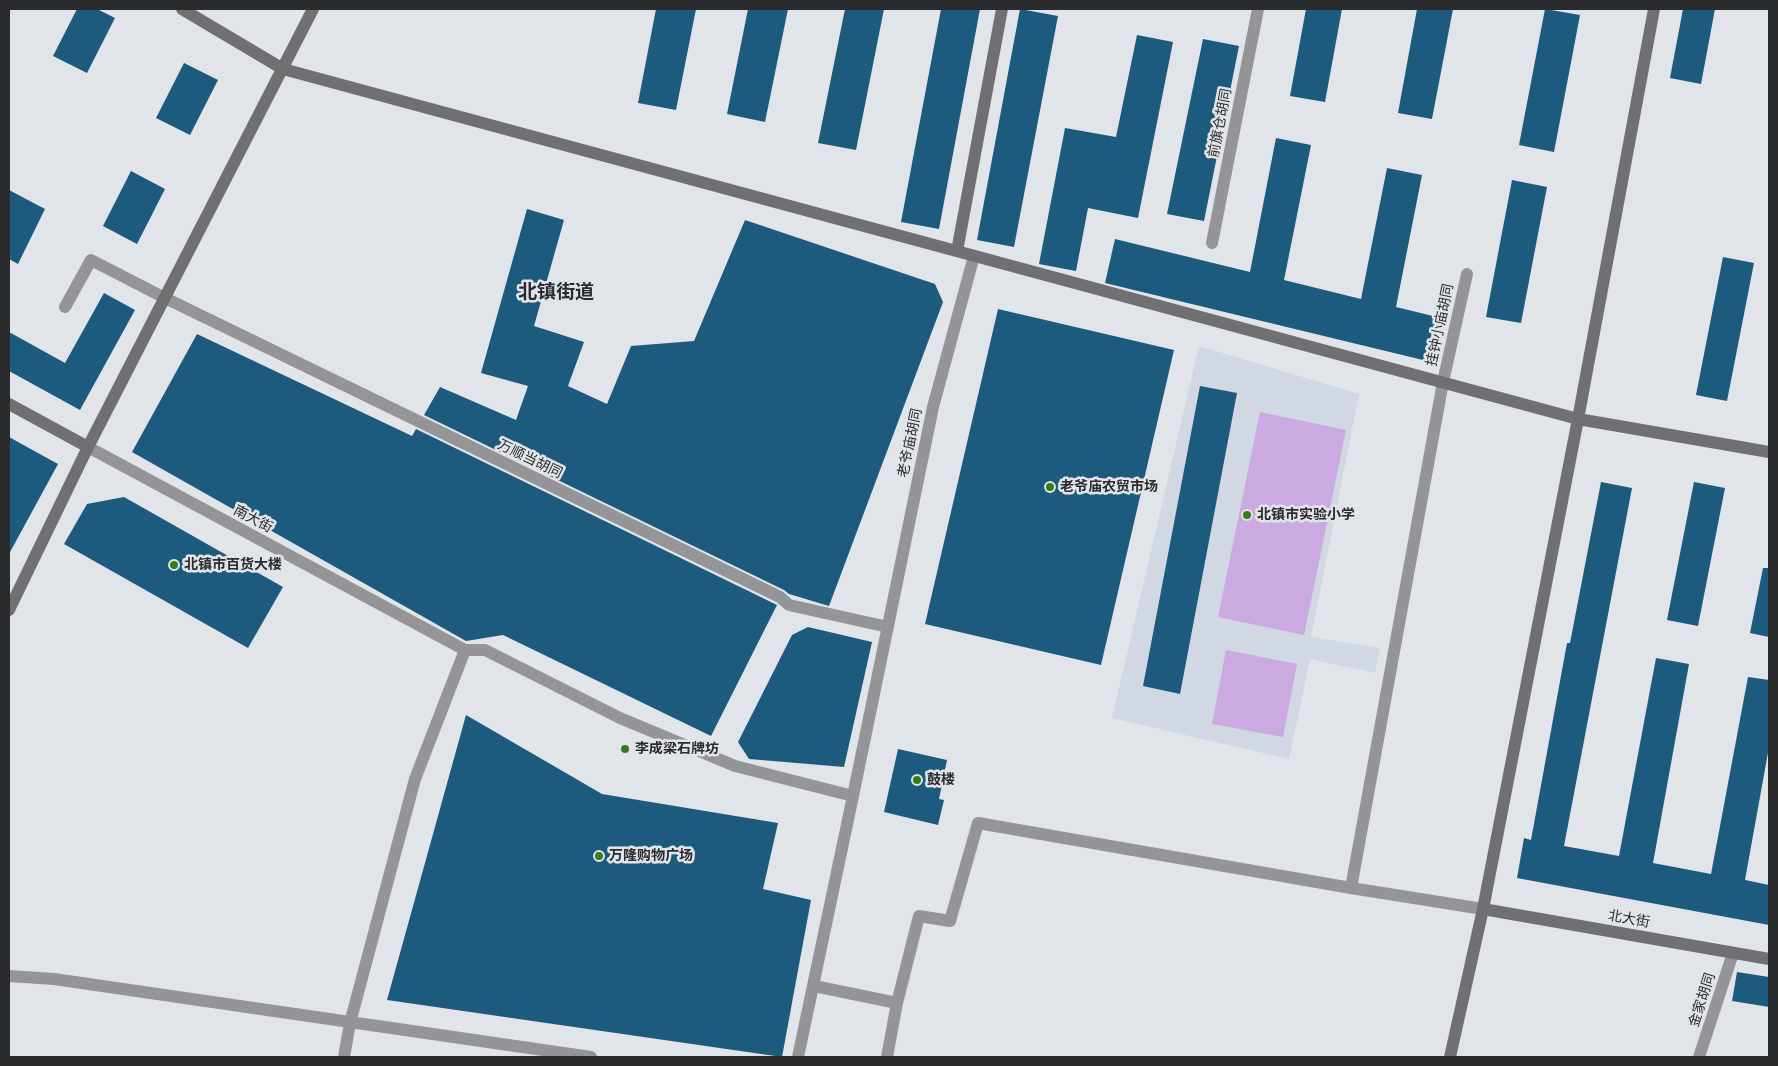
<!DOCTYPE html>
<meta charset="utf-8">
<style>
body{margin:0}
#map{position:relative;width:1778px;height:1066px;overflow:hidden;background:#e1e4e9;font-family:"Public Sans",sans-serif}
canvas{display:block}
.frame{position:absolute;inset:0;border:10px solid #2a2b2d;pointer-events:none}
</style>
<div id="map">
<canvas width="1778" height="1066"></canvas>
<div class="frame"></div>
</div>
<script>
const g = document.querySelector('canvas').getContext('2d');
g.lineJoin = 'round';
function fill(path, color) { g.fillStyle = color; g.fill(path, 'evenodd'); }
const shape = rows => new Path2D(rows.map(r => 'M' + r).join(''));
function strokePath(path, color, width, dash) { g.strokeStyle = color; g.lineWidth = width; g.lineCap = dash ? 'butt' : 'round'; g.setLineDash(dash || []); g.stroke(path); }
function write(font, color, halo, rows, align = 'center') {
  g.font = font + ' "Public Sans","Noto Sans SC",sans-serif'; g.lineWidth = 5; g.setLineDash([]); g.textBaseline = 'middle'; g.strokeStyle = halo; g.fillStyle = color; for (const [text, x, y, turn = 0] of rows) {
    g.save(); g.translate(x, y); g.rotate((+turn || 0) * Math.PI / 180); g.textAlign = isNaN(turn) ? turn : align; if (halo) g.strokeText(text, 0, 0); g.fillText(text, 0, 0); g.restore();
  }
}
const built = shape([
 [1199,346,1359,394,1311,637,1380,648,1375,673,1310,659,1289,759,1112,718]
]);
const green = shape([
 [1260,412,1346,430,1304,635,1218,617],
 [1226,650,1297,664,1283,737,1212,724]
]);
const building = shape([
 [77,9,97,9,115,18,87,73,53,56],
 [656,9,696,9,676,110,638,103],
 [748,9,788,9,765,122,727,114],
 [845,9,884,9,856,150,818,143],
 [941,9,980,9,939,229,901,222],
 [1020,9,1058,16,1014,247,977,240],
 [1306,9,1342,9,1325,102,1290,96],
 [1417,9,1453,9,1432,119,1398,113],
 [1545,9,1580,15,1554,152,1519,145],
 [1683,9,1715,9,1701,84,1670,78],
 [1137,35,1173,42,1138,218,1088,208,1076,271,1039,264,1065,128,1116,137],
 [1203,39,1239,46,1204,221,1167,214],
 [184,63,218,80,190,135,156,118],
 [1276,138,1311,145,1284,280,1361,299,1387,168,1422,175,1396,307,1437,317,1427,361,1105,283,1115,239,1250,272],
 [131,171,165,189,137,244,103,226],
 [1512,180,1547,187,1521,323,1486,317],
 [9,190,45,209,18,264,9,259],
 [527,209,564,220,534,326,584,342,568,386,607,404,631,346,694,341,745,220,935,284,943,302,829,606,789,594,784,590,424,415,440,387,516,420,528,386,481,373],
 [1723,257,1754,263,1727,401,1696,395],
 [104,293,135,310,80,410,9,371,9,332,65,363],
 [998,309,1174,350,1101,665,925,624],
 [197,334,412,436,416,429,775,604,777,605,711,736,503,635,466,641,132,452],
 [1200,386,1237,393,1180,694,1143,686],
 [9,437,58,464,9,554],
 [1601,482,1632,488,1564,846,1619,856,1656,658,1689,664,1653,863,1711,874,1748,677,1769,680,1769,747,1745,880,1769,885,1769,925,1517,878,1524,838,1531,840,1567,643,1570,643],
 [1694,482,1725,488,1698,626,1667,620],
 [124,497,283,587,248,648,64,544,87,504],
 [1763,568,1769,568,1769,637,1750,633],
 [808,627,872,642,844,767,749,759,738,742,792,635],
 [466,715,602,794,778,823,763,889,811,900,782,1057,387,1000],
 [898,749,947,760,939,799,944,800,938,825,884,812],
 [1737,972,1769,977,1769,1007,1732,1001]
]);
const street = shape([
 [1212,243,1258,9],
 [65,307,91,260,165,298,780,597,789,605,888,627],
 [88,447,465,650,485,650,620,718,735,766,853,796,798,1057],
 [853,796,933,407,974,256],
 [1351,888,1443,382,1467,274],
 [9,976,54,979,591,1057],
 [814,986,897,1003],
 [344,1057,350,1023,415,779,465,650],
 [887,1057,897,1003,919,916,950,921,978,823,1351,888,1483,909],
 [1699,1057,1733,953]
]);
const secondary = shape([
 [182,9,283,69,1578,419,1769,452],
 [957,251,1002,9],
 [9,404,88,447],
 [9,610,88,447,313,9],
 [1483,909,1769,959],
 [1450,1057,1483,909,1578,419,1654,9]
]);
const markers = [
 [1050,487,5,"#387b1c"],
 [1247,515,5,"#387b1c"],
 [174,565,5,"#387b1c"],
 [625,749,5,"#387b1c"],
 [917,780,5,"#387b1c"],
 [599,856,5,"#387b1c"]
];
const streetNames = [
 ["前旗仓胡同",1220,123,-79],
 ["挂钟小庙胡同",1440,325,-78],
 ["老爷庙胡同",910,443,-78],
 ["万顺当胡同",530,459,26],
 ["南大街",253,519,28],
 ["北大街",1629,919,10],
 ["金家胡同",1702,1000,-72]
];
const poiNames = [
 ["老爷庙农贸市场",1060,487],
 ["北镇市实验小学",1257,515],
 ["北镇市百货大楼",184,565],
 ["李成梁石牌坊",635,749],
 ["鼓楼",927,780],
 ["万隆购物广场",609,856]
];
const districtNames = [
 ["北镇街道",556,292]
];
fill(built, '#d1d7e3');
fill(green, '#cba9e1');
fill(building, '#1c5b7d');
strokePath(street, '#959598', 12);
strokePath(secondary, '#707073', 12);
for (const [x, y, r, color] of markers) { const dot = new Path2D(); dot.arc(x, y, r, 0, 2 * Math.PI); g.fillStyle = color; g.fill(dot); strokePath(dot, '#e1e4e9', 2); }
write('14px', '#2a2b2d', '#e1e4e9', streetNames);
write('bold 14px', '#2a2b2d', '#e1e4e9', poiNames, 'left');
write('bold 19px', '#2a2b2d', '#e1e4e9', districtNames);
</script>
